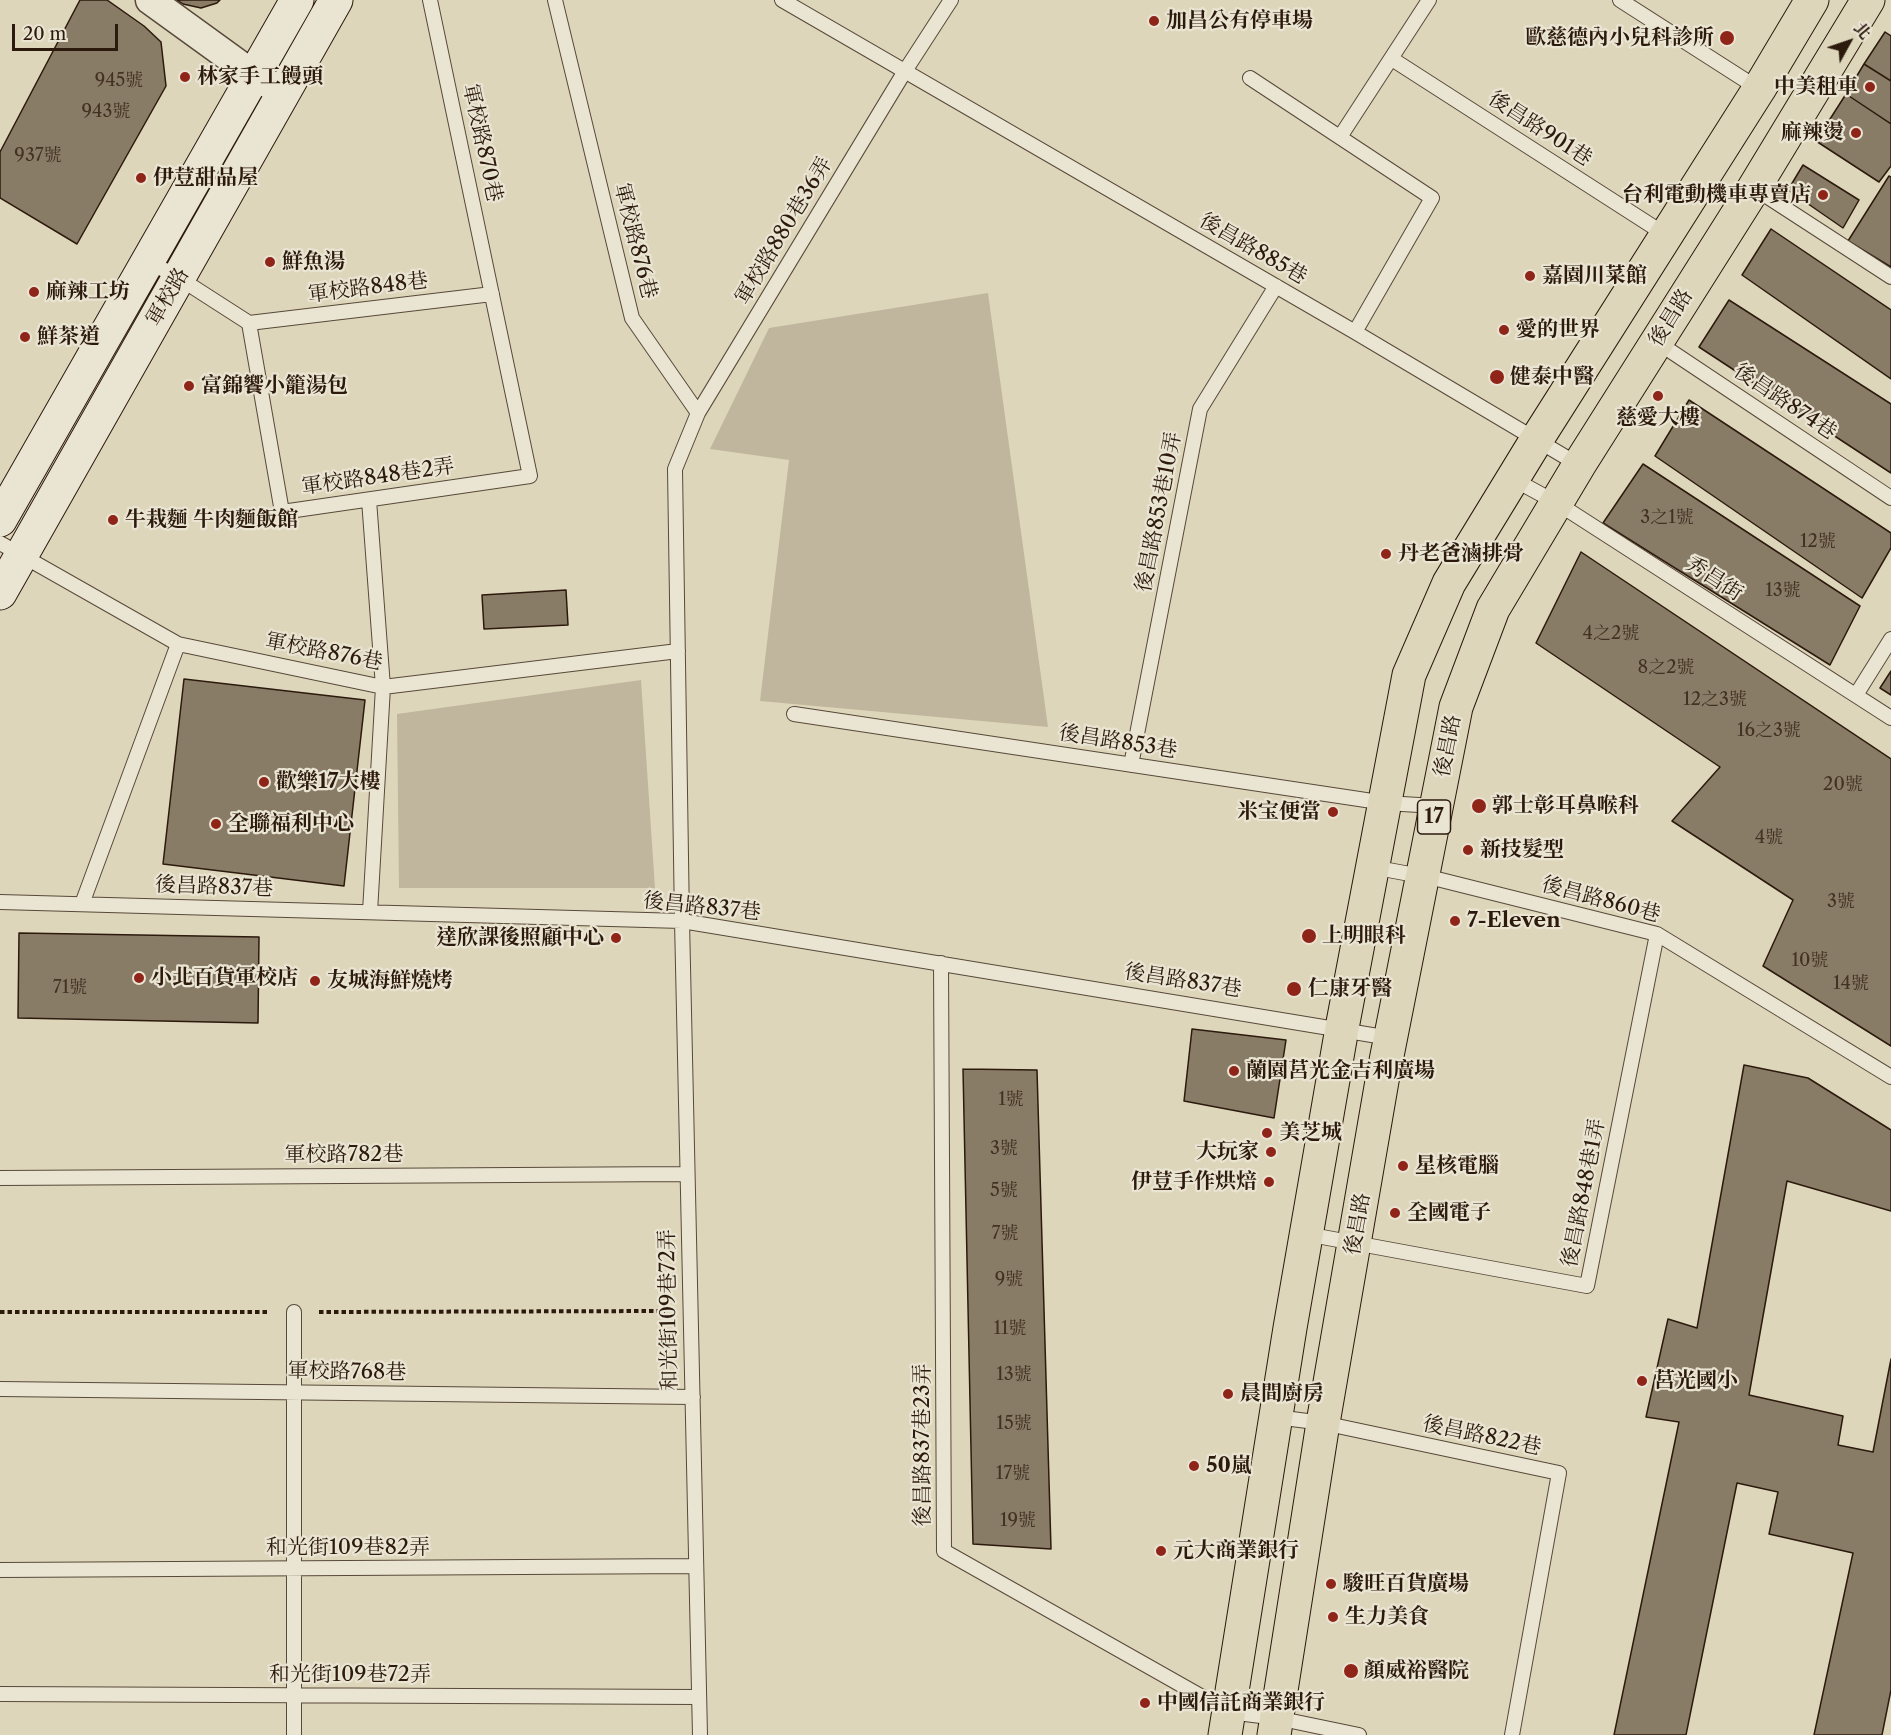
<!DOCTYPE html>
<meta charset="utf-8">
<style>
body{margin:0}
#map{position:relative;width:1891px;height:1735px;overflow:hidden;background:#ded6bb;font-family:"Libre Caslon Text","Noto Serif TC",serif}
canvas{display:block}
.north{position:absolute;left:1819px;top:12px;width:60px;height:60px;-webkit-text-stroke:4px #eae4d3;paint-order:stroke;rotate:50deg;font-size:16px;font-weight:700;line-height:24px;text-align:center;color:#2c1a0d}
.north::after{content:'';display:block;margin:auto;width:21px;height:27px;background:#2c1a0d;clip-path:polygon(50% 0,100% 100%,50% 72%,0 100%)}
.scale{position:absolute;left:12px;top:24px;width:106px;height:27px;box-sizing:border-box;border:3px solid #2c1a0d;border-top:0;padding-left:8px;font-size:18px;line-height:21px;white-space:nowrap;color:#2c1a0d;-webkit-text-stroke:4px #eae4d3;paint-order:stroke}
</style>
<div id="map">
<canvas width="1891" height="1735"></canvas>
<div class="north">北</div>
<div class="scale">20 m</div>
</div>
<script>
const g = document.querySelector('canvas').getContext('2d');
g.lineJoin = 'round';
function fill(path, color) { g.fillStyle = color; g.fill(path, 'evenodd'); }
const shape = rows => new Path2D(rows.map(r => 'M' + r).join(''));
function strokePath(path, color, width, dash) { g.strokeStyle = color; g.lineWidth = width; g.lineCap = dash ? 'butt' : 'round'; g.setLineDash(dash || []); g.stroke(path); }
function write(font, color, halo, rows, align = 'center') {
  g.font = font + ' "Libre Caslon Text","Noto Serif TC",serif'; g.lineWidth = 4.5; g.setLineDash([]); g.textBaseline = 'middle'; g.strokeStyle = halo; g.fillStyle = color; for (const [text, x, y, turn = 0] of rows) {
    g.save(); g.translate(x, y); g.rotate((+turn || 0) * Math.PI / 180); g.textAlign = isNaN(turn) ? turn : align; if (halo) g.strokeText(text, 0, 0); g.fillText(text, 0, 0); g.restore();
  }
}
const green = shape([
 [988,293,1048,727,760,701,789,460,710,449,769,328],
 [641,680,655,888,399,888,397,714]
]);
const building = shape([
 [80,0,107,0,144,26,161,42,166,86,77,244,0,198,0,152,80,0],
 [177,0,220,0,217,3,201,8,183,4,177,0],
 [1885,32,1891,36,1891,81,1864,64,1885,32],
 [1864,64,1891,81,1891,124,1846,94,1864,64],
 [1846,94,1891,124,1891,166,1879,182,1816,141,1846,94],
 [1803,165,1859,200,1843,228,1788,190,1803,165],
 [1889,176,1891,177,1891,267,1848,241,1889,176],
 [1771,229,1891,310,1891,379,1742,275,1771,229],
 [1729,300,1891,404,1891,473,1699,347,1729,300],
 [1689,400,1891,533,1891,548,1862,598,1655,456,1689,400],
 [1643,464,1860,606,1830,665,1603,523,1643,464],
 [1581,552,1891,759,1891,1046,1763,966,1793,900,1672,821,1720,767,1536,643,1581,552],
 [566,590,568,625,484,629,482,595,566,590],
 [1891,671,1891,695,1880,688,1891,671],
 [184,679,365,700,344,886,163,864,184,679],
 [19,933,259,937,258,1023,18,1018,19,933],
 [1192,1029,1286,1040,1274,1118,1184,1101,1192,1029],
 [1744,1065,1808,1078,1891,1130,1891,1211,1787,1181,1749,1395,1843,1416,1838,1445,1873,1452,1891,1359,1891,1690,1882,1735,1814,1735,1853,1553,1769,1534,1778,1492,1737,1483,1686,1735,1614,1735,1679,1422,1646,1417,1668,1319,1697,1328,1744,1065],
 [963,1069,1037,1070,1051,1549,973,1544,963,1069]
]);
const path = shape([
 [0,1312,269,1312],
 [319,1312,665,1311]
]);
const lane = shape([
 [555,0,632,318,698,413,675,469,682,921,700,1735],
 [782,0,1355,332,1579,465],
 [1620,0,1759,89],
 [1392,59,1666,235],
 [1250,78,1432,198,1355,332],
 [1340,137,1429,0],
 [1754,188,1891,277],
 [148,261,179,278,249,323,282,512,530,476,430,0],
 [249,323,492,294],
 [1657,342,1891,498],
 [698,413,905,71,951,0],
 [1513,479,1557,503,1891,718],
 [369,500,383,687,370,912],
 [0,543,178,644,383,687,678,651],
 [1856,695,1891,639],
 [794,714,1359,799,1385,803,1436,806],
 [1131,765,1200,409,1276,286],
 [1372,867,1437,879,1657,934,1891,1077],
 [0,902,682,921,1390,1038],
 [82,904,178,644],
 [941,963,944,1551,1229,1712,1277,1718,1359,1735],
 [0,1178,687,1174],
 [1306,1234,1587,1286,1657,934],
 [0,1389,693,1397],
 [1276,1417,1323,1423,1559,1473,1512,1735],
 [0,1570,696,1566],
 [0,1694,699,1697],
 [294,1735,294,1312]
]);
const street = shape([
 [150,0,255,76,284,93]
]);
const secondary = shape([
 [0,520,297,0],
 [0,593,336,0]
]);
const primary = shape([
 [1225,1735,1290,1328,1342,1028,1409,675,1449,583,1537,439,1759,89,1812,0],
 [1274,1735,1323,1423,1382,1081,1456,707,1493,609,1579,465,1754,188,1868,0]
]);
const markers = [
 [1154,21,6,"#8f2418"],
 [1727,38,8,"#8f2418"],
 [185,77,6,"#8f2418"],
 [1870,87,6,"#8f2418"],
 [1856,133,6,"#8f2418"],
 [141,178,6,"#8f2418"],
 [1823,195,6,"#8f2418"],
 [270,262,6,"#8f2418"],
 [1530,276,6,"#8f2418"],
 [34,292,6,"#8f2418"],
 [1504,330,6,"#8f2418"],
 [25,337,6,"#8f2418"],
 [1497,377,8,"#8f2418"],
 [189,386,6,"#8f2418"],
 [1658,396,6,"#8f2418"],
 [113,520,6,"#8f2418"],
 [1386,554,6,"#8f2418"],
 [264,782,6,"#8f2418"],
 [1479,806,8,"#8f2418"],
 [1333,812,6,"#8f2418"],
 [216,824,6,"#8f2418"],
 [1468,850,6,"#8f2418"],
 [1455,921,6,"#8f2418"],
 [1309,936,8,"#8f2418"],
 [616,938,6,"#8f2418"],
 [139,978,6,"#8f2418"],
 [315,981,6,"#8f2418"],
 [1294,989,8,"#8f2418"],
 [1234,1071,6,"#8f2418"],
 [1267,1133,6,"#8f2418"],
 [1271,1152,6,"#8f2418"],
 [1403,1166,6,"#8f2418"],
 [1269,1182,6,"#8f2418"],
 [1395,1213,6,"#8f2418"],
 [1642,1381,6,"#8f2418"],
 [1228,1394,6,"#8f2418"],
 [1194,1466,6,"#8f2418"],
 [1161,1551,6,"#8f2418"],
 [1331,1584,6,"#8f2418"],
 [1333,1617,6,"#8f2418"],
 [1351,1671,8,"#8f2418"],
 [1145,1703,6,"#8f2418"]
];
const numberNames = [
 ["945號",119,81],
 ["943號",106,112],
 ["937號",38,156],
 ["3之1號",1667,518],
 ["12號",1818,542],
 ["13號",1783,591],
 ["4之2號",1611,634],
 ["8之2號",1666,668],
 ["12之3號",1715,700],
 ["16之3號",1769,731],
 ["20號",1843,785],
 ["4號",1769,838],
 ["3號",1841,902],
 ["10號",1810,961],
 ["14號",1851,984],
 ["71號",70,988],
 ["1號",1011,1100],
 ["3號",1004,1149],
 ["5號",1004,1191],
 ["7號",1005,1234],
 ["9號",1009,1280],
 ["11號",1010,1329],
 ["13號",1014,1375],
 ["15號",1014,1424],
 ["17號",1013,1474],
 ["19號",1018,1521]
];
const shields = [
 [1434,817,33]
];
const shieldNames = [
 ["17",1434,817]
];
const poiNames = [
 ["加昌公有停車場",1166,21],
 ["歐慈德內小兒科診所",1714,38,"right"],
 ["林家手工饅頭",197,77],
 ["中美租車",1858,87,"right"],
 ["麻辣燙",1844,133,"right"],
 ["伊荳甜品屋",153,178],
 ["台利電動機車專賣店",1811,195,"right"],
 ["鮮魚湯",282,262],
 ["嘉園川菜館",1542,276],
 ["麻辣工坊",46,292],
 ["愛的世界",1516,330],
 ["鮮茶道",37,337],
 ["健泰中醫",1510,377],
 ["富錦饗小籠湯包",201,386],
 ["慈愛大樓",1658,418,"center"],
 ["牛栽麵 牛肉麵飯館",125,520],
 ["丹老爸滷排骨",1398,554],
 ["歡樂17大樓",276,782],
 ["郭士彰耳鼻喉科",1492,806],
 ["米宝便當",1321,812,"right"],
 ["全聯福利中心",228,824],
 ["新技髮型",1480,850],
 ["7-Eleven",1467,921],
 ["上明眼科",1322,936],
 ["達欣課後照顧中心",604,938,"right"],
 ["小北百貨軍校店",151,978],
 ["友城海鮮燒烤",327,981],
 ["仁康牙醫",1308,989],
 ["蘭園莒光金吉利廣場",1246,1071],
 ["美芝城",1279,1133],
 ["大玩家",1259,1152,"right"],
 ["星核電腦",1415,1166],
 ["伊荳手作烘焙",1257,1182,"right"],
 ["全國電子",1407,1213],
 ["莒光國小",1654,1381],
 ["晨間廚房",1240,1394],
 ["50嵐",1206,1466],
 ["元大商業銀行",1173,1551],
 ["駿旺百貨廣場",1343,1584],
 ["生力美食",1345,1617],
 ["顏威裕醫院",1364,1671],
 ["中國信託商業銀行",1157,1703]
];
const streetNames = [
 ["後昌路901巷",1540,129,33],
 ["軍校路870巷",482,143,78],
 ["軍校路880巷36弄",784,231,-59],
 ["軍校路876巷",635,241,76],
 ["後昌路885巷",1253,249,30],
 ["軍校路848巷",368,288,-7],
 ["軍校路",168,297,-60],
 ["後昌路",1671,318,-58],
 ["後昌路874巷",1785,402,34],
 ["軍校路848巷2弄",378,477,-8],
 ["後昌路853巷10弄",1159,512,-79],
 ["秀昌街",1714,579,33],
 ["軍校路876巷",324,652,11],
 ["後昌路853巷",1118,742,9],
 ["後昌路",1448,746,-79],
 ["後昌路837巷",214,887,2],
 ["後昌路860巷",1601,900,15],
 ["後昌路837巷",702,907,6],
 ["後昌路837巷",1183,981,9],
 ["軍校路782巷",344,1155],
 ["後昌路848巷1弄",1584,1193,-79],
 ["後昌路",1358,1224,-80],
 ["和光街109巷72弄",669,1310,-91],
 ["軍校路768巷",347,1372,1],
 ["後昌路822巷",1482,1436,12],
 ["後昌路837巷23弄",923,1445,-90],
 ["和光街109巷82弄",348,1548],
 ["和光街109巷72弄",350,1675]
];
fill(green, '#c0b69d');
fill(building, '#897c67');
strokePath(building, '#2c1a0d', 1.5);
strokePath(lane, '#584938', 16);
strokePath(street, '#584938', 31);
strokePath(secondary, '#2c1a0d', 35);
strokePath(primary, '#2c1a0d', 35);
strokePath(path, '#2c1a0d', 4, [4.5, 3]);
strokePath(lane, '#eae4d3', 14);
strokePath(street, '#eae4d3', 28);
strokePath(secondary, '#eae4d3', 33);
strokePath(primary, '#ded6bb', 33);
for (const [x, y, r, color] of markers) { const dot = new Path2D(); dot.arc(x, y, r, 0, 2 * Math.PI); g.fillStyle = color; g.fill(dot); strokePath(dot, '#eae4d3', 2); }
write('18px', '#433224', null, numberNames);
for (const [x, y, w] of shields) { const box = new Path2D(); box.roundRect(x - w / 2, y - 17, w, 34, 4.5); g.fillStyle = '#eae4d3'; g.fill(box); strokePath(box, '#2c1a0d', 1.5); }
write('bold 20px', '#2c1a0d', null, shieldNames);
write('bold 21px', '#2c1a0d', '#eae4d3', poiNames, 'left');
write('21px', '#2c1a0d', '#eae4d3', streetNames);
</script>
